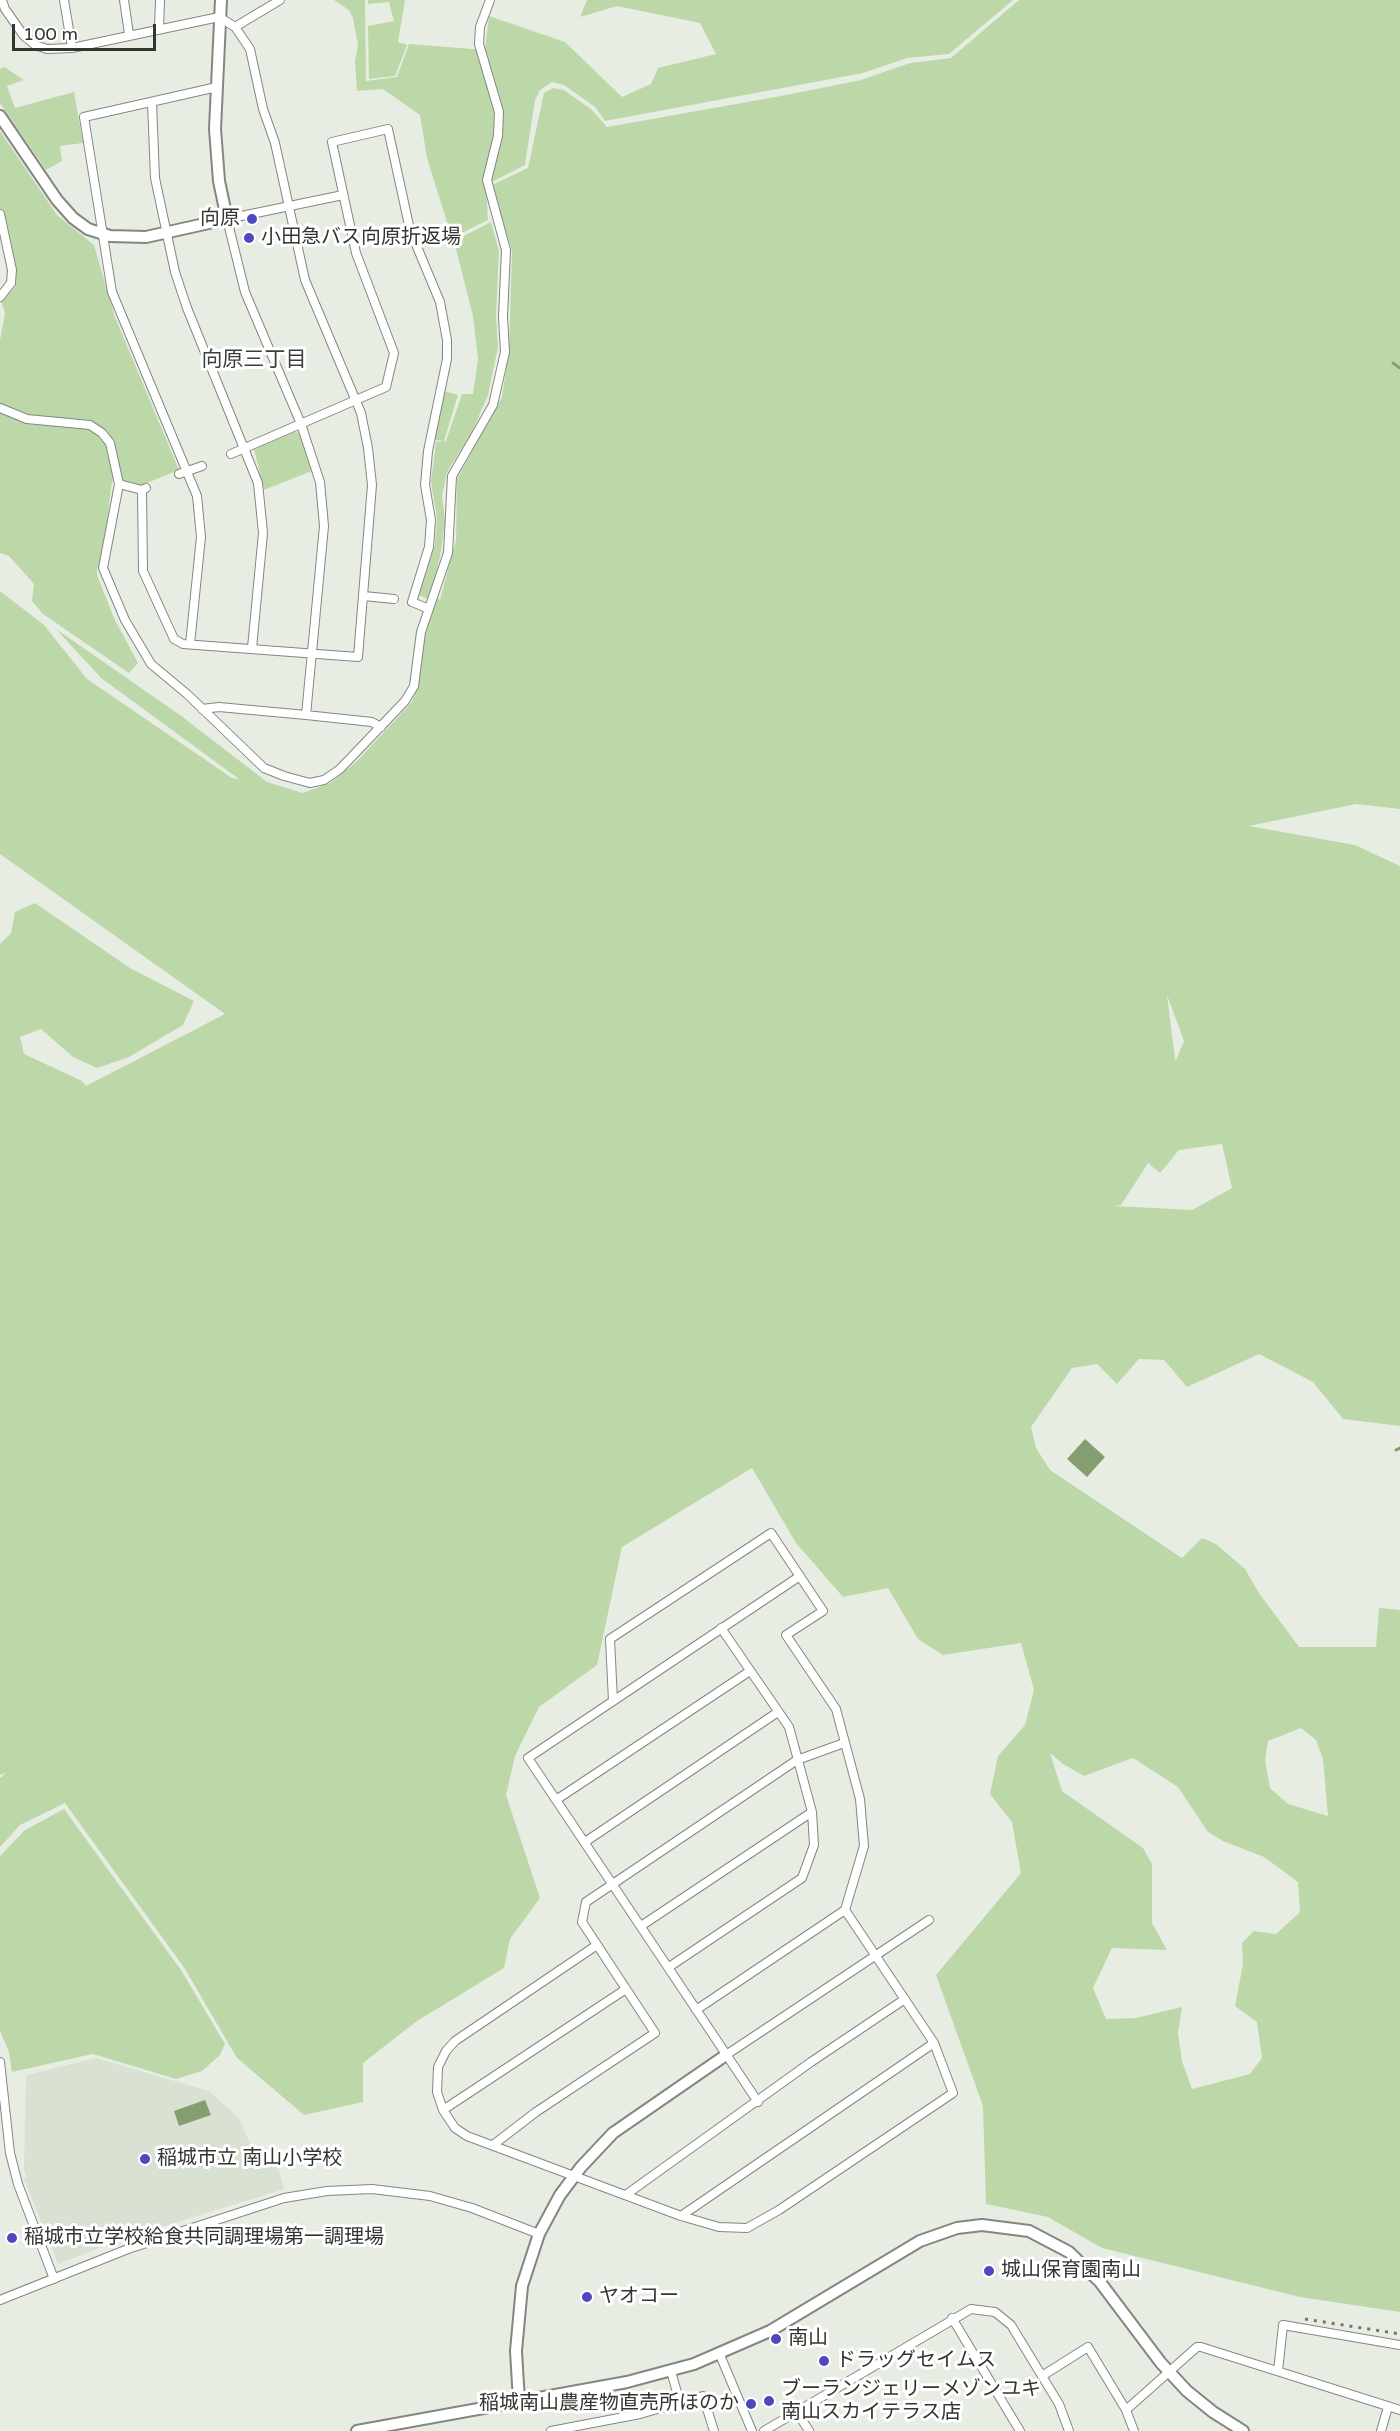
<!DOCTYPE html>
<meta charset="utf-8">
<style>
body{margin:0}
#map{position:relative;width:1400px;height:2431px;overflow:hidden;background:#e8ede4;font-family:"Varela Round",sans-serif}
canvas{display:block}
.scale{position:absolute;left:12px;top:24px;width:144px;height:27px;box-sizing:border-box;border:3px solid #333531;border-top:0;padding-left:8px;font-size:18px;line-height:21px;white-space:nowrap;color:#333531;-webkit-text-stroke:4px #fff;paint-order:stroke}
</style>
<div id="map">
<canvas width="1400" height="2431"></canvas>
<div class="scale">100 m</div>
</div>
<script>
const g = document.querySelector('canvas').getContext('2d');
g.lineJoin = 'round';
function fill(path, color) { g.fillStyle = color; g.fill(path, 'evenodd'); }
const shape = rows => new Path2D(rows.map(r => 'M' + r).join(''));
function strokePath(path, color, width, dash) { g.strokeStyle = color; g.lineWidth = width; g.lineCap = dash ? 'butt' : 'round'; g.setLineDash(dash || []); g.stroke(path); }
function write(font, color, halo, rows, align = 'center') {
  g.font = font + ' "Varela Round","Noto Sans JP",sans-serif'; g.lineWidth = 6; g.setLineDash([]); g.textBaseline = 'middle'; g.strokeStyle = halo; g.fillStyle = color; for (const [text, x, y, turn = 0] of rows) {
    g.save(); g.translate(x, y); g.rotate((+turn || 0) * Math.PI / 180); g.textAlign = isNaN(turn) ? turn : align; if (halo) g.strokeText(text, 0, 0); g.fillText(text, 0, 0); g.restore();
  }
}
const built = shape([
 [96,2058,209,2091,239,2118,253,2151,278,2167,284,2189,123,2239,58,2264,24,2179,27,2178,24,2169,26,2075]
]);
const green = shape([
 [334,0,365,0,366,81,397,77,409,44,485,50,489,16,565,42,622,97,651,84,658,68,716,54,700,23,617,6,580,17,587,0,1013,0,949,54,907,58,863,73,605,121,595,107,564,85,552,82,540,90,535,100,525,165,486,185,488,220,452,238,427,158,420,115,383,89,357,91,355,61,358,45,353,18,349,10],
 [368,0,405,0,398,42,407,45,395,76,369,79,368,26,394,21,389,2,368,4],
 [1019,0,1400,0,1400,809,1356,804,1249,826,1355,845,1400,866,1400,1426,1343,1419,1313,1382,1259,1354,1187,1387,1164,1360,1139,1359,1117,1384,1097,1364,1072,1368,1031,1427,1036,1448,1050,1470,1182,1558,1202,1538,1216,1544,1245,1569,1259,1593,1299,1647,1376,1647,1379,1608,1400,1610,1400,2312,1300,2297,1102,2248,1048,2217,986,2204,983,2106,936,1975,1021,1873,1012,1822,990,1794,998,1756,1025,1725,1034,1690,1021,1643,943,1655,918,1639,888,1588,843,1597,796,1543,752,1468,622,1547,597,1665,539,1707,515,1756,506,1795,540,1898,510,1939,504,1968,417,2021,363,2063,363,2102,304,2115,237,2058,185,1969,65,1803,20,1825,0,1847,0,1778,6,1773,0,1775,0,944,11,933,15,912,35,903,130,968,194,1001,183,1025,129,1057,97,1068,73,1057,41,1029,20,1037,24,1054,82,1081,86,1086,225,1014,0,854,0,591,44,625,87,679,232,778,239,779,101,678,56,629,180,715,267,782,303,793,330,783,356,762,412,702,418,686,425,635,434,602,419,595,435,545,437,518,431,482,436,442,446,441,462,394,473,394,478,359,473,316,454,241,491,222,499,251,496,317,498,347,488,395,472,432,447,472,442,496,445,521,441,551,432,593,440,600,456,540,457,479,502,397,509,350,512,251,492,185,528,168,544,93,553,88,564,90,592,110,607,127,781,96,861,80,910,63,951,58],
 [1167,995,1184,1041,1176,1060,1175,1059],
 [1222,1144,1232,1188,1192,1210,1115,1206,1121,1205,1148,1163,1160,1173,1179,1150],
 [1301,1728,1316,1740,1323,1759,1328,1816,1288,1804,1270,1788,1265,1760,1268,1741],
 [1050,1753,1063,1764,1084,1776,1133,1758,1178,1787,1208,1832,1223,1841,1264,1857,1298,1882,1300,1912,1276,1934,1254,1931,1242,1943,1243,1964,1235,2006,1257,2022,1262,2058,1250,2074,1192,2089,1182,2061,1178,2033,1182,2007,1136,2018,1106,2019,1093,1988,1112,1948,1167,1950,1152,1923,1152,1864,1143,1848,1062,1791],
 [4,67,24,80,7,86,15,108,74,92,83,143,60,146,62,161,46,170,0,103,0,69],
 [0,131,57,215,94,245,115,317,179,470,142,485,113,478,111,488,103,553,97,569,97,575,114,618,138,663,129,673,43,614,32,601,34,584,9,556,0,553,0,340,5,313,1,302,15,287,17,272,7,222,0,208],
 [444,391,458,395,444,441,435,440],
 [295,432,299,433,312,471,264,490,254,449],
 [64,1809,181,1970,225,2044,220,2055,202,2071,176,2079,93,2054,12,2072,9,2052,0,2031,0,1856,25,1830]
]);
const water = shape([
 [1085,1439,1105,1457,1087,1477,1067,1459],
 [205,2100,211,2115,179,2126,174,2111]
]);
const stream = shape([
 [1393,363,1400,368],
 [1396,1450,1400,1448]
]);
const minor = shape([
 [2,0,5,9,24,36,35,45,47,49,72,48,219,17,235,27,250,49,263,109,275,143,305,280,361,413,368,448,372,485,358,657,183,644,174,639,143,571,142,490],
 [64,0,72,48],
 [124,0,129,34],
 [235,27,280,0],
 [159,28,160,0],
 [152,102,155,178,175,272,187,308,258,483,263,533,252,648],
 [0,214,12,270,11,283,0,297],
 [0,408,27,419,90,425,102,433,110,443,119,484,103,568,125,620,151,664,187,694,264,768,284,776,310,783,324,780,340,769,405,701,414,686,421,632,448,553,452,476,493,405,505,352,503,317,506,250,487,180,498,136,499,112,479,44,480,27,490,0],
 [231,454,386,387,394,353,356,253,332,142,388,129,410,230,440,302,447,340,447,359,428,451,425,485,431,520,429,547,412,602,429,609],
 [179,474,202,466],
 [119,484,142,490,146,488],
 [364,596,394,599],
 [190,644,201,537,197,496,112,292,84,117,217,87],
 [202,709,219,707,306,715,372,722,381,727],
 [306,715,324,526,320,482,301,424,245,292,227,219,343,195],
 [613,1701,610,1639,771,1533,823,1611,786,1635,836,1709,860,1799,864,1846,845,1910,696,2010],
 [556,1800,750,1671],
 [585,1842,778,1712],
 [641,1926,812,1812],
 [597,1945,455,2041,446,2051,438,2067,437,2092,443,2110,455,2128,467,2136,681,2216,719,2227,747,2228,779,2210,953,2093,934,2043,845,1910],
 [669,1967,802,1878,814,1845,812,1812,789,1727,721,1628],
 [726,2055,929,1920],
 [0,2062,10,2153,18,2184,54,2279],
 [758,2102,528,1758,800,1576],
 [443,2110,626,1989],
 [493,2145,536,2112,655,2033,582,1922,586,1902,797,1760,844,1743],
 [627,2194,811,2062,905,1999],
 [681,2216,934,2043],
 [0,2300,128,2249,284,2198,327,2191,372,2189,430,2196,472,2208,539,2234],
 [952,2318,1020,2431],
 [720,2355,752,2431],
 [671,2371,680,2403],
 [1278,2371,1283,2325,1400,2345],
 [1042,2376,1088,2347,1126,2410],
 [797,2412,809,2431],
 [551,2431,640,2414,703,2396,714,2431],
 [764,2431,971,2309,995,2312,1011,2325,1059,2404,1069,2431],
 [1134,2431,1126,2410,1197,2347,1201,2347,1400,2410],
 [1381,2431,1388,2407]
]);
const tertiary = shape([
 [0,116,57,200,73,218,88,229,110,236,146,237,227,219,219,181,215,129,221,0],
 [519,2401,516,2351,522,2286,539,2234,560,2195,581,2167,613,2133,726,2055],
 [357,2431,627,2382,694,2364,770,2331,920,2241,957,2228,982,2225,1029,2231,1069,2252,1100,2282,1161,2363,1187,2391,1213,2412,1243,2431]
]);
const rail = shape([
 [1305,2319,1400,2334]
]);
const markers = [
 [252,219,6,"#4e48bf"],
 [249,238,6,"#4e48bf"],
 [145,2159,6,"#4e48bf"],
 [12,2238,6,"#4e48bf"],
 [989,2271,6,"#4e48bf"],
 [587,2297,6,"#4e48bf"],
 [776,2339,6,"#4e48bf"],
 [824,2361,6,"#4e48bf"],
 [769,2401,6,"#4e48bf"],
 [751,2404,6,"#4e48bf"]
];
const poiNames = [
 ["向原",240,219,"right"],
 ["小田急バス向原折返場",261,238],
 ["稲城市立 南山小学校",157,2159],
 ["稲城市立学校給食共同調理場第一調理場",24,2238],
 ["城山保育園南山",1001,2271],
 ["ヤオコー",599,2297],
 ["南山",788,2339],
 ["ドラッグセイムス",836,2361],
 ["ブーランジェリーメゾンユキ",781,2390],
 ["南山スカイテラス店",781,2413],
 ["稲城南山農産物直売所ほのか",739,2404,"right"]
];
const neighbourhoodNames = [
 ["向原三丁目",254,360]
];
fill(built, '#d8e1d2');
fill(green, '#bcd8a8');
fill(water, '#849e71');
strokePath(stream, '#849e71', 3);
strokePath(minor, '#838780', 10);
strokePath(tertiary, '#838780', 14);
strokePath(minor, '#fff', 8);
strokePath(tertiary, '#fff', 10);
strokePath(rail, '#737670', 3, [3, 6]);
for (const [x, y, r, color] of markers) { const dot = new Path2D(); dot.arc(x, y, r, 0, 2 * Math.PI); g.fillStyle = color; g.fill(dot); strokePath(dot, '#fff', 2); }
write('20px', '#333531', '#fff', poiNames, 'left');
write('21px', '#3d403a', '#fff', neighbourhoodNames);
</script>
